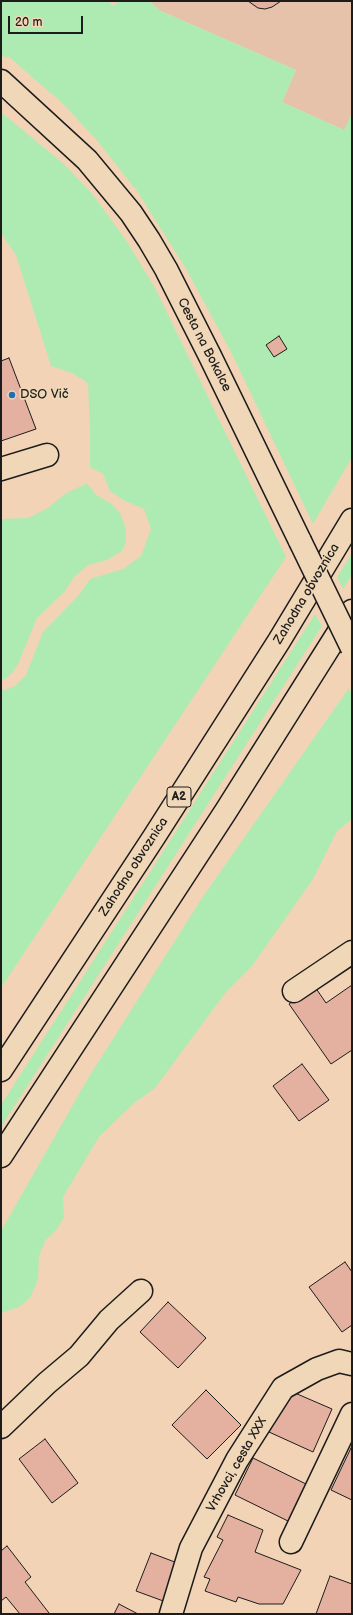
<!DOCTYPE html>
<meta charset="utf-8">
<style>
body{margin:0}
#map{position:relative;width:353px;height:1615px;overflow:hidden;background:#f2d3b6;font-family:"Balsamiq Sans",sans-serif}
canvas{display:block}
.frame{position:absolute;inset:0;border:2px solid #1c1c1c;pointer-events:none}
.scale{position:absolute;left:8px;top:16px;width:75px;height:18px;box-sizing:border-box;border:2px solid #1c1c1c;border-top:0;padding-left:5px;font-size:12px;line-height:14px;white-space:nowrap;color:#1c1c1c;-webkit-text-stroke:3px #f0d7b7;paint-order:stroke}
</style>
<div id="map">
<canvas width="353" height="1615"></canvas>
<div class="frame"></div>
<div class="scale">20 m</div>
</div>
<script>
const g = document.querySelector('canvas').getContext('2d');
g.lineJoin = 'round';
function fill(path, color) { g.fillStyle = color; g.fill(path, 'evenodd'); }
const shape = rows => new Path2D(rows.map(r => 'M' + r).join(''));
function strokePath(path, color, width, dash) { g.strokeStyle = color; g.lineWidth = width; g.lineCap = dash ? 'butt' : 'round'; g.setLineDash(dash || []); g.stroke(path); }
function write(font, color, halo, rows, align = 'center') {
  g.font = font + ' "Balsamiq Sans",sans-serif'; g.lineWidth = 3.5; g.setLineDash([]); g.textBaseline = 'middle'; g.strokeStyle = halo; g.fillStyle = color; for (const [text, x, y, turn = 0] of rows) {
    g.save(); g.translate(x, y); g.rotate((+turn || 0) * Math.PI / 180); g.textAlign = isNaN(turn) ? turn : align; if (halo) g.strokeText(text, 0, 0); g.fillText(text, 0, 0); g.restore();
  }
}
const built = shape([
 [149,1,352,1,352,130,344,130,282,102,296,70,161,11]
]);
const green = shape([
 [1,1,109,1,112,6,119,1,149,1,161,11,296,70,282,102,344,130,352,113,352,457,313,524,231,352,185,267,137,191,95,138,61,102,8,56,6,58,1,54],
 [1,112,65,165,93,195,126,240,155,288,286,557,1,988,1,689,5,690,15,686,26,675,43,632,78,596,90,579,123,569,141,556,151,529,144,509,125,501,110,491,103,474,90,467,90,432,88,383,72,373,51,366,16,255,1,233],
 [87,483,96,495,112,504,120,513,126,529,126,542,122,551,107,560,88,565,74,577,64,592,37,618,18,664,12,673,4,680,1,678,1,519,28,518,48,508,65,494],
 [352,553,352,575,343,589,337,577],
 [315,614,322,626,1,1127,1,1105],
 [349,688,352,695,352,819,337,831,313,879,252,966,226,992,155,1088,134,1103,99,1137,63,1197,64,1217,57,1229,45,1241,39,1256,38,1280,30,1298,19,1307,1,1313,1,1231,87,1080,202,898]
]);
const building = shape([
 [248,1,281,1,272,7,265,9,258,8,248,1],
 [279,336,287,349,274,357,266,345,279,336],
 [9,358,36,429,1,441,1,361,9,358],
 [352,985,352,1050,331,1064,289,1004,315,987,326,1003,352,985],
 [302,1064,329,1100,299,1121,273,1086,302,1064],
 [345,1262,352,1272,352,1325,342,1332,309,1287,345,1262],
 [168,1302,206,1338,178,1368,140,1332,168,1302],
 [206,1390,241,1425,207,1459,172,1425,206,1390],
 [288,1390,332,1409,313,1452,269,1432,288,1390],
 [45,1439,78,1483,52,1503,19,1459,45,1439],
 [351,1448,352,1448,352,1500,331,1490,351,1448],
 [253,1458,308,1485,290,1522,235,1495,253,1458],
 [228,1515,263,1530,255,1552,301,1570,283,1604,259,1604,238,1597,236,1602,205,1591,210,1579,204,1577,223,1540,217,1537,228,1515],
 [7,1546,31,1577,25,1582,49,1613,48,1614,20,1614,6,1597,1,1601,1,1551,7,1546],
 [151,1553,180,1564,166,1602,136,1591,151,1553],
 [330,1576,352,1584,352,1614,316,1614,330,1576],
 [119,1604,138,1614,114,1614,119,1604]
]);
const minor = shape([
 [1,81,87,160,131,213,149,240,166,269,210,356,300,541],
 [1,469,47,455],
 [294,991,352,952],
 [1,1427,47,1383,79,1356,109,1320,141,1291],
 [291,1542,352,1414],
 [171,1614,191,1548,237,1460,283,1388,317,1369,339,1361,352,1364]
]);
const highway = shape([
 [1,1070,154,837,279,641,352,520],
 [1,1156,226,811,352,611]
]);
const minorBridge = shape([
 [300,541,352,648]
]);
const markers = [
 [12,395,4,"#1f6fb2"]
];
const shields = [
 [179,797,24]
];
const shieldNames = [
 ["A2",179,797]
];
const streetNames = [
 ["Cesta na Bokalce",204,345,63],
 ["Zahodna obvoznica",307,594,-59],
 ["Zahodna obvoznica",134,867,-57],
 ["Vrhovci, cesta XXX",237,1465,-60]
];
const poiNames = [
 ["DSO Vič",20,395]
];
fill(built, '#e6c2aa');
fill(green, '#aeebb2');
fill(building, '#e4b1a1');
strokePath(building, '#1c1c1c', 1);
strokePath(minor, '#1c1c1c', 25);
strokePath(highway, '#1c1c1c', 25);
strokePath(minor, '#f0d7b7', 22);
strokePath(highway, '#f0d7b7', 22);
strokePath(minorBridge, '#1c1c1c', 25, []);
strokePath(minorBridge, '#f0d7b7', 22);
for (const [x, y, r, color] of markers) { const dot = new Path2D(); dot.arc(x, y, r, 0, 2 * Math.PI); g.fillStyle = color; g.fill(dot); strokePath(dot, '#f0d7b7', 1.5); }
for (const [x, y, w] of shields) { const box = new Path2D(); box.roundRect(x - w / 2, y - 10, w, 20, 3); g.fillStyle = '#f0d7b7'; g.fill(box); strokePath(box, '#1c1c1c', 1); }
write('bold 12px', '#1c1c1c', null, shieldNames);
write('13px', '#1c1c1c', '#f0d7b7', streetNames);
write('13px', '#1c1c1c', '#f0d7b7', poiNames, 'left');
</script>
